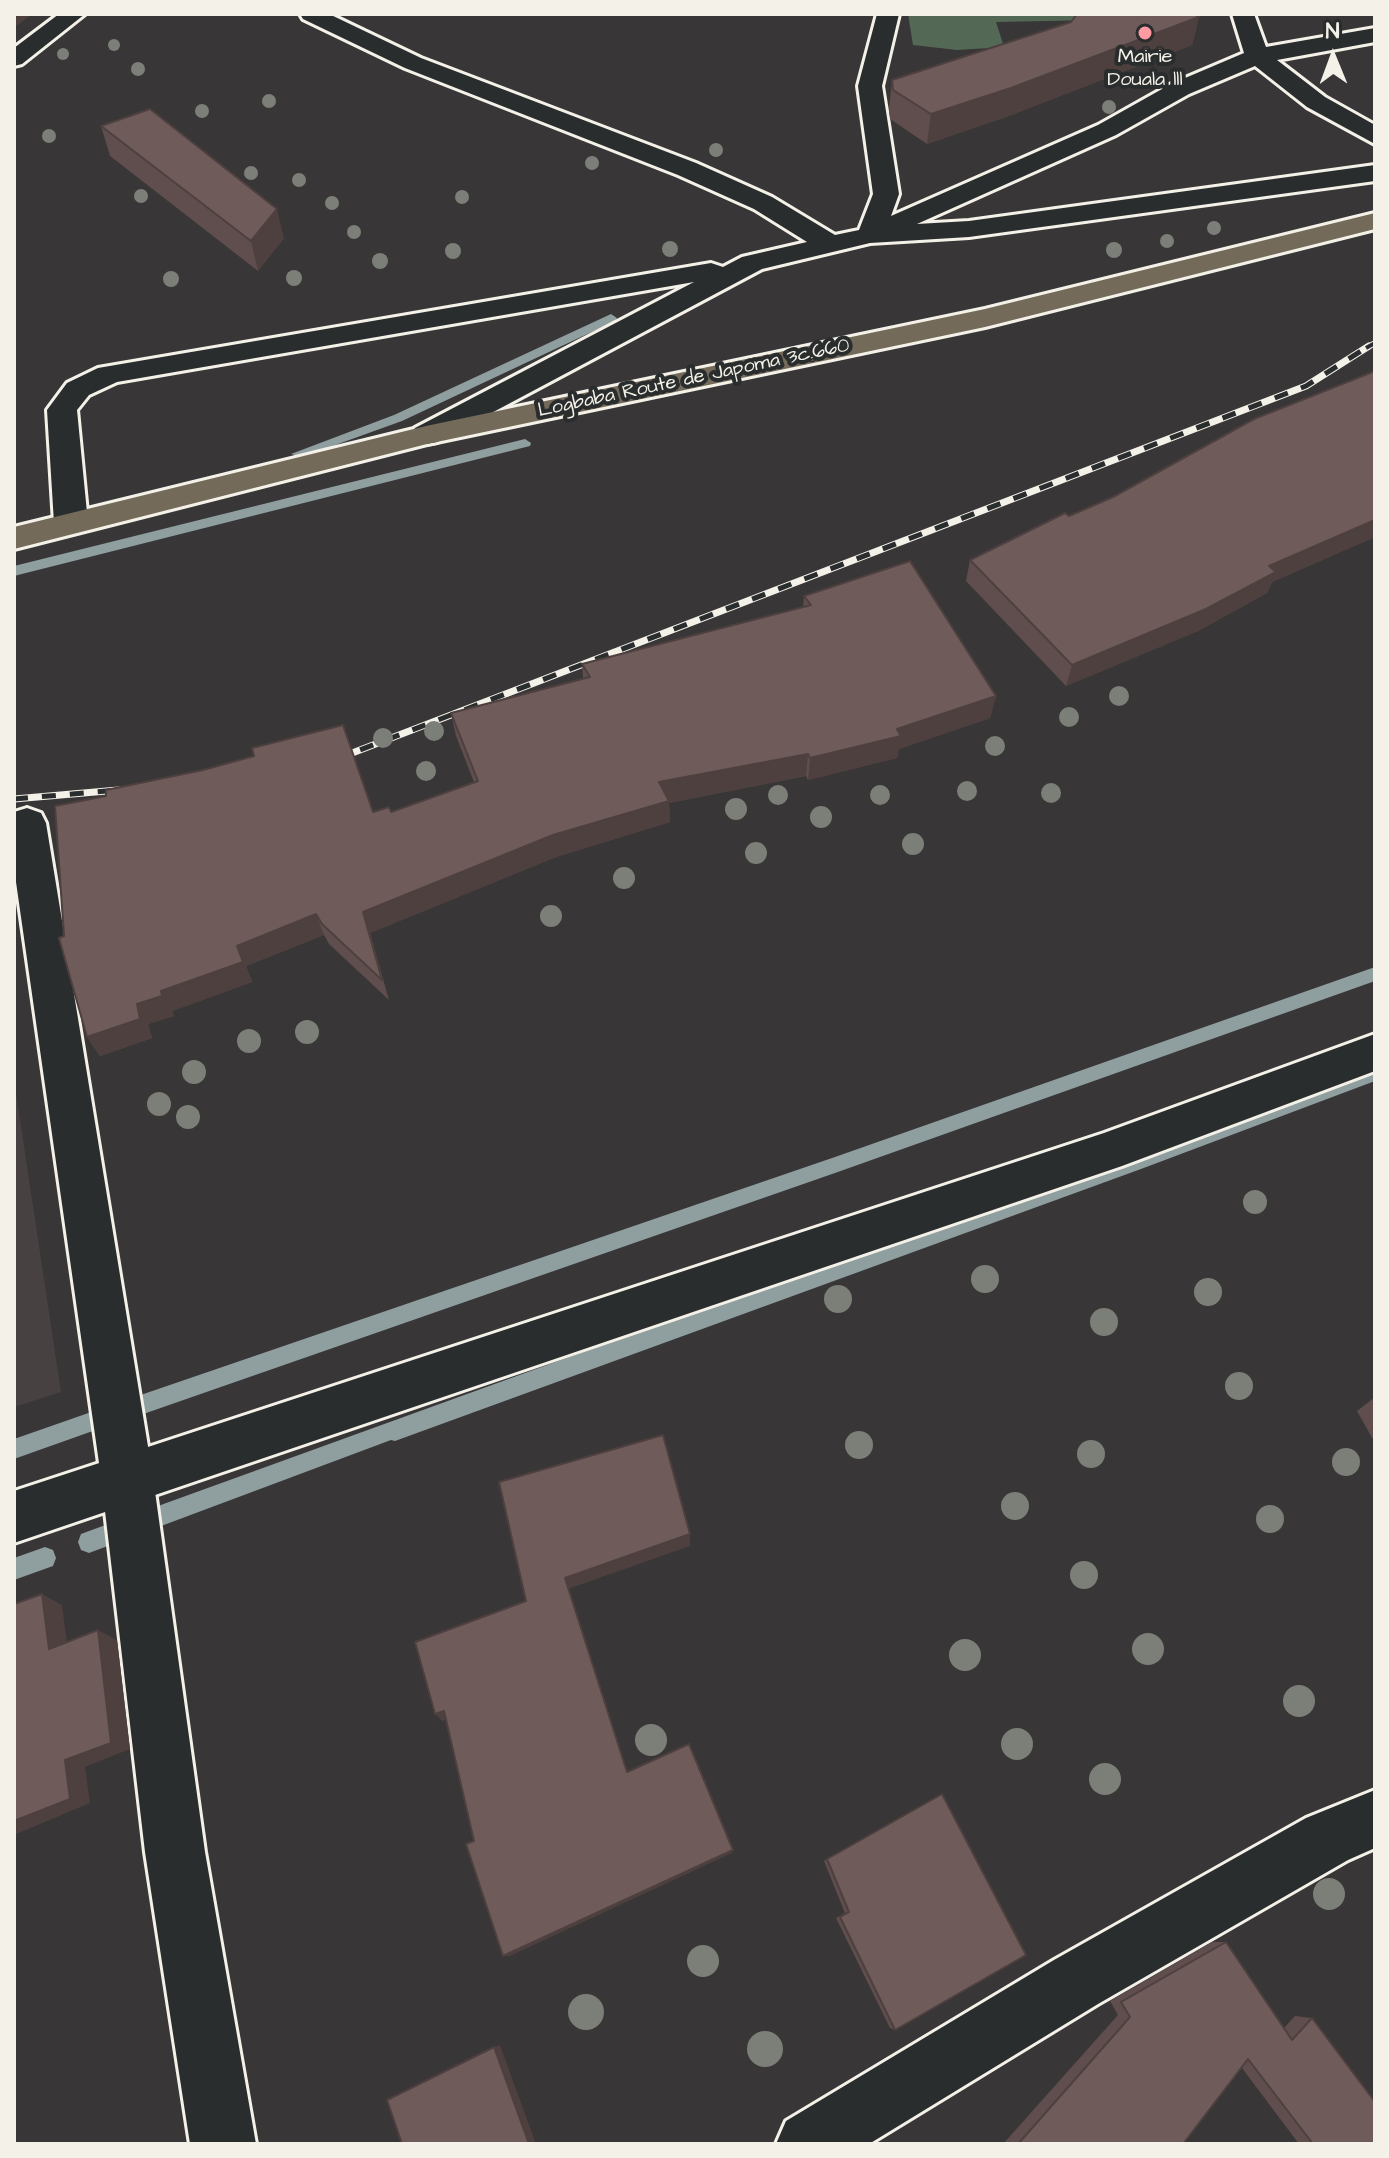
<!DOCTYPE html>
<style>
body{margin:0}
#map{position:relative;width:1389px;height:2158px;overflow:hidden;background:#383637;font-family:"Architects Daughter",sans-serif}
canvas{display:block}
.frame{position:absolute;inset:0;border:16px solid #f4f1e8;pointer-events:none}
.north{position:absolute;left:1293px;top:16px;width:80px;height:80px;-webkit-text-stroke:6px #2a2d2e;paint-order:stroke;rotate:359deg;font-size:22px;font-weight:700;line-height:32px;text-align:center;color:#f4f1e8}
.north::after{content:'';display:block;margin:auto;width:28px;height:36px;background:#f4f1e8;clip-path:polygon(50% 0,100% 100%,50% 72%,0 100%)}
</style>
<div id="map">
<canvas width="1389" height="2158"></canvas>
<div class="frame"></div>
<div class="north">N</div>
</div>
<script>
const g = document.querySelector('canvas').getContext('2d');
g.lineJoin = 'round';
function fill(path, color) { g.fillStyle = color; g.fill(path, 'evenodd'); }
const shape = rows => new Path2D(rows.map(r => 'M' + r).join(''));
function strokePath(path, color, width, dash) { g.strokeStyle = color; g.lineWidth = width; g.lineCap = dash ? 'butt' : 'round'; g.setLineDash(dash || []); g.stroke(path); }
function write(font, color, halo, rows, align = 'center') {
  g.font = font + ' "Architects Daughter",sans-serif'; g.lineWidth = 8; g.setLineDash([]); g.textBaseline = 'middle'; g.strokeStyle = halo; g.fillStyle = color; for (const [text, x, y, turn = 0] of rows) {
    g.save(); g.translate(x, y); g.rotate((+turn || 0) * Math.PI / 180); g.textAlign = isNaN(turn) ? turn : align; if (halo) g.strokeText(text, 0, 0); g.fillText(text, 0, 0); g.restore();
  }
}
const built = shape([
 [14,1080,61,1392,14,1407]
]);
const green = shape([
 [908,14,1101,14,1095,20,996,22,1004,47,957,50,913,45]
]);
const stream = shape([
 [611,314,617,318,615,321,402,421,302,457,291,454,394,415,611,314],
 [525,439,531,443,530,446,14,576,14,566,525,439],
 [1375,967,1375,981,835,1173,129,1419,122,1416,119,1409,122,1402,129,1399,835,1157,1375,967],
 [1375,1065,1375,1081,1141,1169,395,1441,391,1440,89,1553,81,1550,78,1542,81,1534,89,1531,1375,1065],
 [97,1410,104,1413,107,1420,104,1427,14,1459,14,1439,97,1410],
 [45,1547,53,1550,56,1558,53,1566,14,1580,14,1558,45,1547]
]);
const street = shape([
 [59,14,85,14,22,64,14,66,14,48,59,14],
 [300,14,329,14,421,58,696,163,772,197,835,235,859,230,873,194,858,86,877,14,899,14,882,86,899,194,891,216,1098,125,1171,84,1244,53,1232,14,1254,14,1266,47,1375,28,1375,42,1277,60,1325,97,1375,125,1375,144,1307,107,1255,66,1189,94,1116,135,917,224,969,221,1375,165,1375,181,969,237,870,243,762,269,437,442,426,444,415,442,410,435,415,428,694,282,117,382,89,395,77,410,88,523,83,530,71,534,59,530,54,523,47,410,67,383,98,368,711,263,723,267,742,257,807,242,754,209,678,175,405,68,303,19,300,14],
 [27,808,41,813,46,823,153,1477,205,1852,256,2144,190,2144,145,1852,101,1477,14,868,14,812,27,808],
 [1375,1790,1375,1848,1348,1860,1098,2004,869,2144,776,2144,786,2121,1054,1960,1306,1818,1375,1790]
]);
const secondary = shape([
 [1375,1034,1375,1071,1122,1166,14,1543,14,1491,1104,1133,1375,1034]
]);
const primary = shape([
 [1375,213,1375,229,985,327,427,444,14,549,14,527,426,426,985,309,1375,213]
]);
const railFar1 = shape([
 [1366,348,1375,343]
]);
const rail = shape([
 [334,760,1306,386,1369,346],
 [14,799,130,789]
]);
const trees = [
 [114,45,6],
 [63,54,6],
 [138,69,7],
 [269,101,7],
 [1109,107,7],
 [202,111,7],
 [49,136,7],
 [716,150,7],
 [592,163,7],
 [251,173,7],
 [299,180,7],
 [141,196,7],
 [462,197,7],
 [332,203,7],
 [1214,228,7],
 [354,232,7],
 [1167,241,7],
 [670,249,8],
 [1114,250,8],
 [453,251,8],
 [380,261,8],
 [294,278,8],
 [171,279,8],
 [1119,696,10],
 [1069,717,10],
 [434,731,10],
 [383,738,10],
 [995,746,10],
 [426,771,10],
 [967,791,10],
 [1051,793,10],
 [778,795,10],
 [880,795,10],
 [736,809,11],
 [821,817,11],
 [913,844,11],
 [756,853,11],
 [624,878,11],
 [551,916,11],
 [307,1032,12],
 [249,1041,12],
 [194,1072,12],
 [159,1104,12],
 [188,1117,12],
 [1255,1202,12],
 [985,1279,14],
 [1208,1292,14],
 [838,1299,14],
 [1104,1322,14],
 [1239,1386,14],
 [859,1445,14],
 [1091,1454,14],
 [1346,1462,14],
 [1015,1506,14],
 [1270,1519,14],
 [1084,1575,14],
 [1148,1649,16],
 [965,1655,16],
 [1299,1701,16],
 [651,1740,16],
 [1017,1744,16],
 [1105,1779,16],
 [1329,1894,16],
 [703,1961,16],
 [586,2012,18],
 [765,2049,18]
];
const wall = shape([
 [1199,17,1192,45,1006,117,927,144,890,119,889,109,892,80],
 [101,126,284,238,258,271,110,156],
 [1375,371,1375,537,1272,582,1267,593,1198,631,1066,686,966,581,970,560,1113,497],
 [804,596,996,696,990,718,899,749,897,758,808,780,806,776,669,803,670,822,556,857,370,933,389,1000,329,944,324,935,246,966,252,982,172,1011,174,1016,148,1024,152,1038,100,1056,87,1037,373,812,391,812,474,782,456,736,451,713,583,678,582,664,803,607],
 [1375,1397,1375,1443,1357,1411],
 [942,1794,895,2030,890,2028,836,1918,845,1913,824,1861],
 [1212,1942,1226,1942,1284,2028,1295,2016,1312,2018,1375,2144,1299,2144,1242,2068,1183,2144,1003,2144,1118,2015,1110,2001]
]);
const shadedWall = shape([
 [14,14,32,14,14,28],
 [1199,17,1192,45,1006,117,927,144,931,114],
 [277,209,284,238,258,271,251,241],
 [1375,520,1375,537,1272,582,1267,593,1198,631,1066,686,1072,665,1269,566],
 [996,696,990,718,899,749,897,758,808,780,810,758],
 [808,754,806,776,669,803,670,822,556,857,370,933,389,1000,363,912,659,782],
 [316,914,324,935,246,966,252,982,172,1011,174,1016,148,1024,152,1038,100,1056,87,1037,137,1004,237,946],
 [690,1534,690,1546,568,1589,565,1578],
 [42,1594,62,1605,69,1658,49,1649],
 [98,1630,117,1640,130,1749,85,1767,90,1803,14,1835,14,1821,65,1760],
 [444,1711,451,1718,442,1721,435,1714],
 [733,1850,732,1853,510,1956,503,1956],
 [500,2045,536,2144,529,2144,494,2047]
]);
const building = shape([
 [1077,14,1194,14,1199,17,1011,88,931,114,893,90,892,80,1071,22,1077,14],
 [150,109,277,209,251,241,101,126,150,109],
 [1375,371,1375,520,1269,566,1276,572,1206,609,1072,665,970,560,1065,513,1069,516,1113,497,1254,419,1375,371],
 [910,561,996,696,897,729,901,736,810,758,808,754,659,782,669,801,553,835,363,912,382,980,322,924,316,914,237,946,243,962,161,991,162,996,137,1004,140,1019,87,1037,59,938,64,936,55,806,106,796,106,790,203,770,254,756,252,748,343,725,373,812,389,807,391,812,478,781,451,713,590,677,582,664,811,605,804,596,910,561],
 [663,1435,690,1534,565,1578,627,1772,689,1744,733,1850,503,1956,466,1844,474,1841,444,1711,435,1714,415,1642,526,1601,499,1482,663,1435],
 [42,1594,49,1649,98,1630,111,1743,65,1760,70,1799,14,1821,14,1604,42,1594],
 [942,1794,1026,1955,895,2030,840,1917,849,1912,827,1859,942,1794],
 [1226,1942,1292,2040,1312,2018,1375,2102,1375,2144,1313,2144,1248,2059,1183,2144,1018,2144,1130,2017,1121,2002,1226,1942],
 [494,2047,529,2144,402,2144,387,2100,494,2047]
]);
const markers = [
 [1145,33,8,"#ff9aa2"]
];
const farPoinames = [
 ["Mairie",1145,58],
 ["Douala lll",1145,81]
];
const farStreetnames = [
 ["Logbaba Route de Japoma 3c.660",694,379,-12]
];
fill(built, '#484142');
fill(green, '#546955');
fill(stream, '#8f9e9f');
strokePath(street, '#f4f1e8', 6);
strokePath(secondary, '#f4f1e8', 6);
strokePath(primary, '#f4f1e8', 6);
fill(street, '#2a2d2e');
fill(secondary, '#2a2d2e');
fill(primary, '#746a5a');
strokePath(railFar1, '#f4f1e8', 6);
strokePath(rail, '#f4f1e8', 7);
strokePath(railFar1, '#2a2d2e', 4, [11]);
strokePath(rail, '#2a2d2e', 5, [14]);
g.fillStyle = '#7c7f78';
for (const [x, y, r] of trees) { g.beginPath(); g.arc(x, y, r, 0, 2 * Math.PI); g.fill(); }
fill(wall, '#5f4e4d');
fill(shadedWall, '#4d403f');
fill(building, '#6e5b5a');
strokePath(building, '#4d403f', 2);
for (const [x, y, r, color] of markers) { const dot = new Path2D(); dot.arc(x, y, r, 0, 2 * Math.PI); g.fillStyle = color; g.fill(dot); strokePath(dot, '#2a2d2e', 3); }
write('20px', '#f4f1e8', '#2a2d2e', farPoinames);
write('20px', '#f4f1e8', '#2a2d2e', farStreetnames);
</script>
